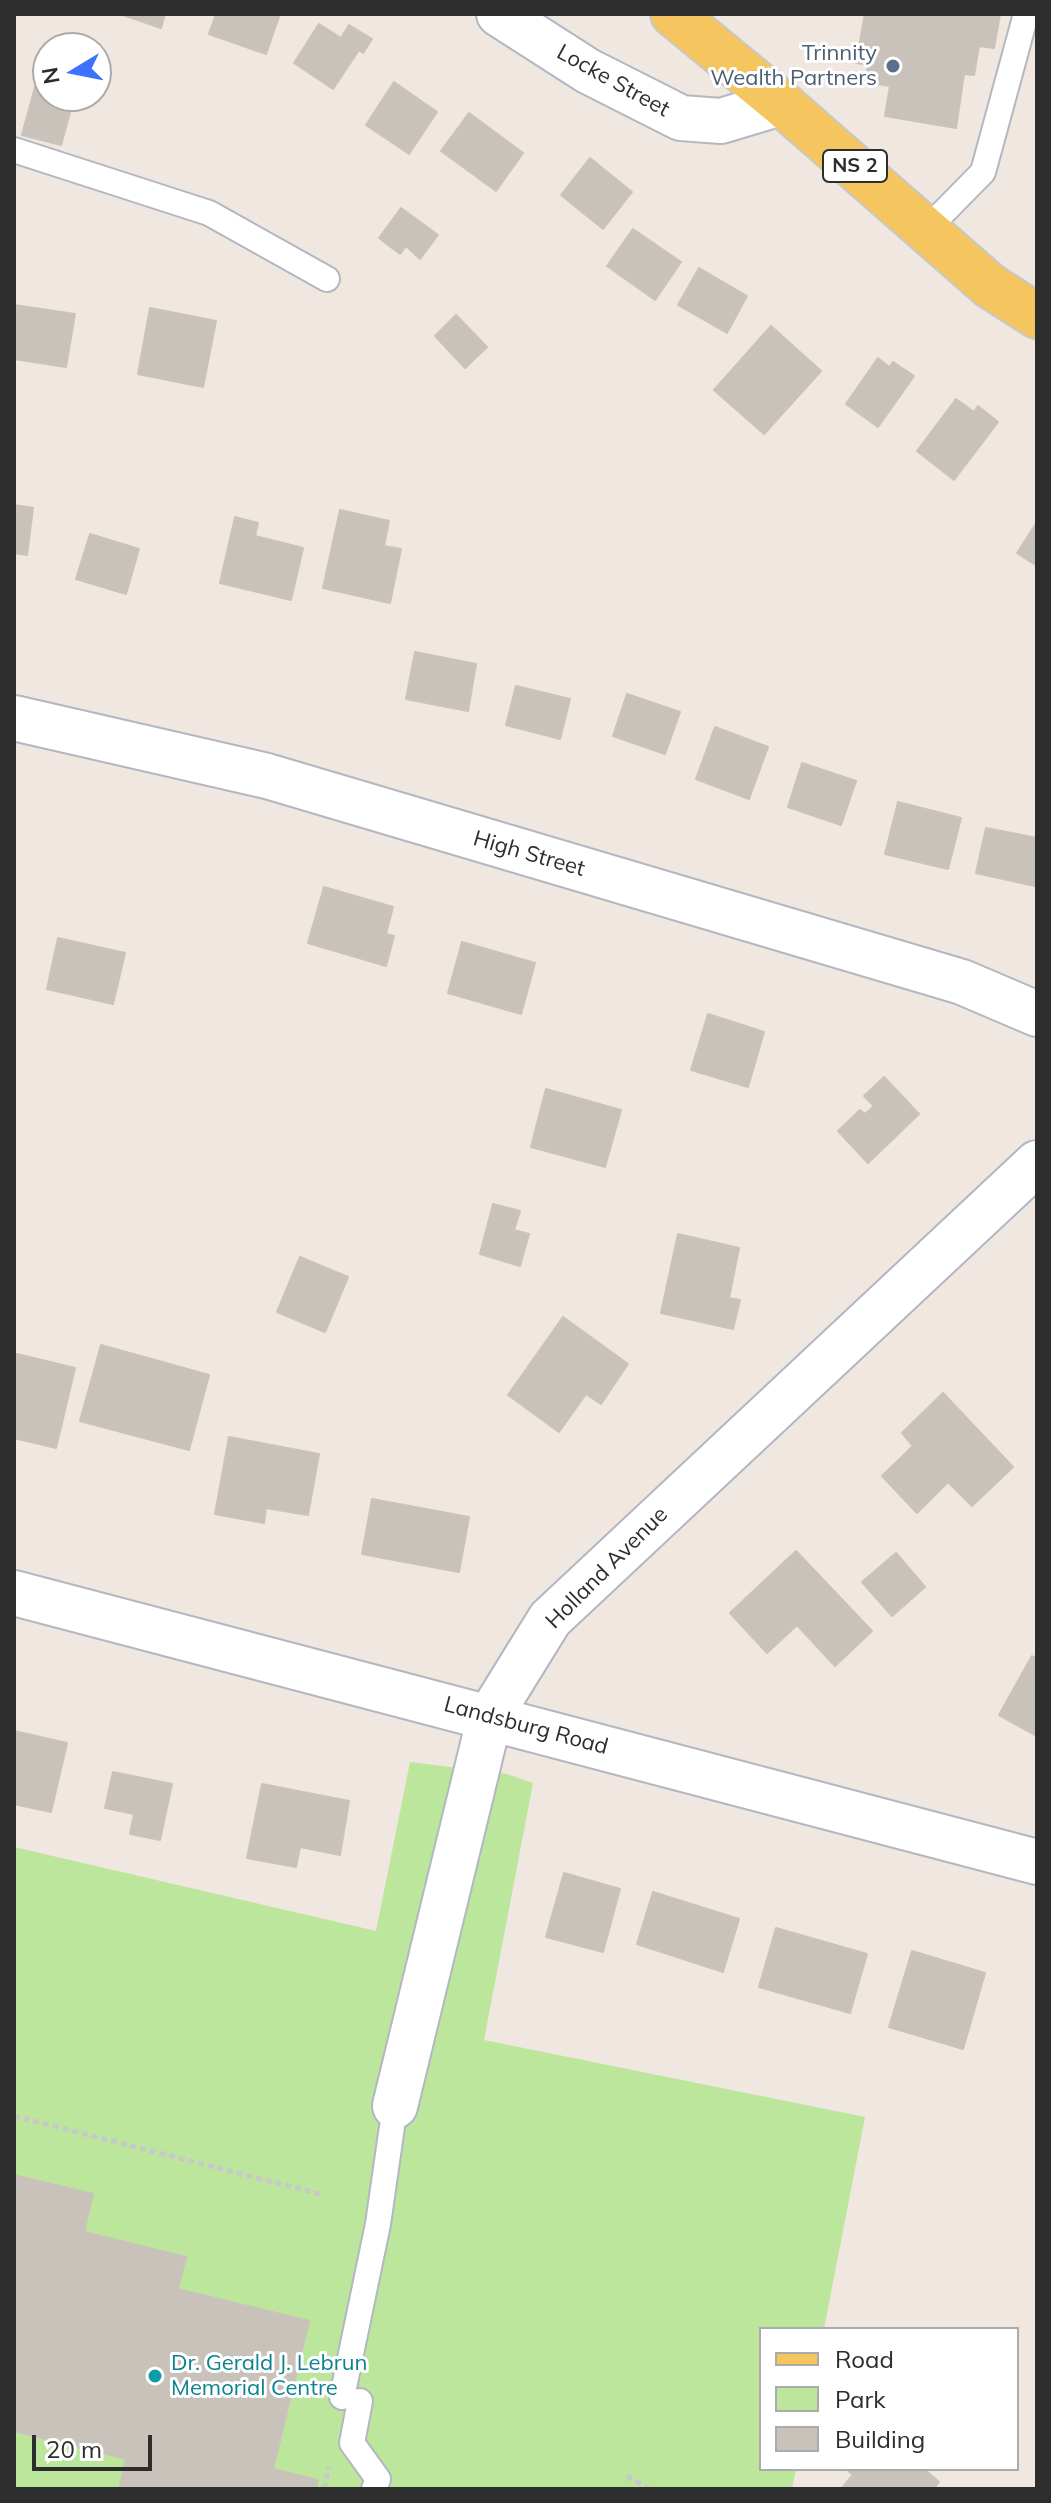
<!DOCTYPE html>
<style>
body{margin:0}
#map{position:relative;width:1051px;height:2503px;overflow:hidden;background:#efe7e0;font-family:Mulish,sans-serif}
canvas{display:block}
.frame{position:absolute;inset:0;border:16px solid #2d2d2d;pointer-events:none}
.legend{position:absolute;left:759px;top:2327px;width:260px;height:144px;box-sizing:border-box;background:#fff;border:2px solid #ababab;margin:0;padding:10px 14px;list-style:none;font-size:24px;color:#2d2d2d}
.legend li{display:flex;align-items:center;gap:16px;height:40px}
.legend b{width:40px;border:2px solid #ababab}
.north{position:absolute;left:32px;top:32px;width:80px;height:80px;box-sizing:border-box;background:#fff;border:2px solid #ababab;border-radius:50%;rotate:260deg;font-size:22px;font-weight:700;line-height:32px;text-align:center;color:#2d2d2d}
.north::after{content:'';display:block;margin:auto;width:28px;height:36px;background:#3d72ff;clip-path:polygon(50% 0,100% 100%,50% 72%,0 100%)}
.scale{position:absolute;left:32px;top:2435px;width:120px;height:36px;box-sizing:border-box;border:4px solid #2d2d2d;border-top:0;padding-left:10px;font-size:24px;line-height:28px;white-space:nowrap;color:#2d2d2d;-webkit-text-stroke:6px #fff;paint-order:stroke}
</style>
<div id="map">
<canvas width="1051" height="2503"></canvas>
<div class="frame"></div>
<ul class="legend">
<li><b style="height:10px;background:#f5c55f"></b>Road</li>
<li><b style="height:22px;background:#bbe69c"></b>Park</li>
<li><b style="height:22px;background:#c8c2bb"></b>Building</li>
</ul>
<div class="north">N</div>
<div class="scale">20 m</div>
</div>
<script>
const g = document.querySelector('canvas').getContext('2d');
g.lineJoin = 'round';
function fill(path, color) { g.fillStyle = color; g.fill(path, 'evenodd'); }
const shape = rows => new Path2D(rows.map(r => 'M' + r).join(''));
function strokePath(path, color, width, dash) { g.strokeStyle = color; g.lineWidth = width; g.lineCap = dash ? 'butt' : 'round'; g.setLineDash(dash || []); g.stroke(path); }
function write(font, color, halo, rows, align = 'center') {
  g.font = font + ' Mulish,sans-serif'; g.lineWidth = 6; g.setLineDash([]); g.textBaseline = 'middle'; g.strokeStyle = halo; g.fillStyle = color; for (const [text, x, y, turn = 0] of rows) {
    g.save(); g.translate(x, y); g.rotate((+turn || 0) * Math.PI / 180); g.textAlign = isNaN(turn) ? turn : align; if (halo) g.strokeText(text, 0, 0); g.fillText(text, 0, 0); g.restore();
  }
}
const green = shape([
 [410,1762,507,1774,533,1783,484,2040,865,2117,824,2329,761,2329,761,2469,796,2469,792,2489,14,2489,14,1847,376,1931]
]);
const building = shape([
 [120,14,165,14,161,28,120,14],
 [216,14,280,14,266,54,209,34,216,14],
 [865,14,1000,14,994,48,979,46,974,75,964,74,956,128,885,116,890,86,865,82,868,65,856,63,865,14],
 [319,24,341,38,349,25,372,39,363,53,359,50,333,89,294,63,319,24],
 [394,82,437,112,409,154,366,125,394,82],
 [35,87,48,91,48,96,74,98,61,145,22,135,35,87],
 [469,113,523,153,496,191,441,151,469,113],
 [590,158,632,192,603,229,561,195,590,158],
 [401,208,438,235,420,259,406,246,400,254,379,238,401,208],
 [633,229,681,262,655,300,607,266,633,229],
 [699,268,747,296,727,333,678,305,699,268],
 [14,305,75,314,66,367,14,359,14,305],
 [150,308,216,321,203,387,138,374,150,308],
 [456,315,487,347,465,368,435,336,456,315],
 [771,326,821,371,764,434,714,390,771,326],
 [878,358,889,367,893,362,914,376,878,427,846,404,878,358],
 [956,399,974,412,978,406,998,422,954,480,917,451,956,399],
 [14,505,33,508,27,555,14,553,14,505],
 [340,510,389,521,384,546,401,549,390,603,323,588,340,510],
 [235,517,258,523,255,536,303,548,291,600,220,583,235,517],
 [1037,522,1037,566,1017,553,1037,522],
 [90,534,139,549,126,594,76,579,90,534],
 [415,652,476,664,468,711,406,699,415,652],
 [516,686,570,699,560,739,506,725,516,686],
 [627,694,680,712,665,754,613,736,627,694],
 [715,727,768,747,749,799,696,779,715,727],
 [802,763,856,781,841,825,788,807,802,763],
 [898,802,961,818,948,869,885,854,898,802],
 [986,828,1037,838,1035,886,976,873,986,828],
 [324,887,393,907,386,934,394,936,386,966,308,943,324,887],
 [58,938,125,953,113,1004,47,989,58,938],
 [462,942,535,963,521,1014,448,993,462,942],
 [708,1014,764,1032,748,1087,691,1070,708,1014],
 [884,1077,919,1114,868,1163,838,1131,860,1110,865,1114,874,1106,864,1096,884,1077],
 [546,1089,621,1110,605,1167,531,1147,546,1089],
 [493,1204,520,1211,514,1230,529,1234,520,1266,480,1254,493,1204],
 [678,1234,739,1248,729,1298,740,1300,733,1329,661,1313,678,1234],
 [300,1257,348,1277,325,1332,277,1312,300,1257],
 [563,1317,628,1364,601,1404,586,1394,559,1432,508,1395,563,1317],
 [101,1345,209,1375,189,1450,80,1421,101,1345],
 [17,1354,75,1368,56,1448,14,1438,17,1354],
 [943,1393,1013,1467,972,1506,948,1482,917,1513,882,1476,913,1446,902,1433,943,1393],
 [229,1437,319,1454,308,1515,266,1508,264,1523,215,1514,229,1437],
 [372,1499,469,1517,459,1572,362,1554,372,1499],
 [796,1551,872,1631,835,1666,797,1625,767,1653,730,1613,796,1551],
 [896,1553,925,1587,892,1616,862,1582,896,1553],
 [1032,1656,1037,1659,1037,1736,999,1715,1032,1656],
 [14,1731,67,1743,51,1812,14,1804,14,1731],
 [113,1772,172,1784,160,1840,130,1834,134,1814,105,1808,113,1772],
 [262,1784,349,1801,340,1855,300,1847,296,1867,247,1858,262,1784],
 [564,1873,620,1889,603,1952,546,1937,564,1873],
 [653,1892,739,1919,723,1972,637,1944,653,1892],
 [776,1928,867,1954,850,2013,759,1987,776,1928],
 [912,1951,985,1973,963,2049,889,2027,912,1951],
 [14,2175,93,2194,84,2232,186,2257,178,2289,309,2321,273,2469,318,2480,316,2489,119,2489,126,2459,14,2431,14,2175],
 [846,2469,924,2469,939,2482,933,2489,841,2489,853,2475,846,2469]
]);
const path = shape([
 [14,2116,320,2194],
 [627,2476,649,2489],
 [324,2489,329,2467]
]);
const lane = shape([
 [14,150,209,213,327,279],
 [927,229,983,172,1026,14],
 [342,2397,378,2224,395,2106],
 [360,2401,352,2443,378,2479,374,2489]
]);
const street = shape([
 [499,14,588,71,681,118,721,121,781,103],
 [14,718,267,776,962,982,1037,1014],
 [14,1593,1037,1862]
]);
const secondary = shape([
 [395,2106,490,1716,550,1619,1037,1163]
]);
const primary = shape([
 [673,14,781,103,990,286,1037,316]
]);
const markers = [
 [893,66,8,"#5c6f8a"],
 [155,2376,8,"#0f9aa8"]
];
const shields = [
 [855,166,64]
];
const shieldNames = [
 ["NS 2",855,166]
];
const serviceNames = [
 ["Trinnity",877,53],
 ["Wealth Partners",877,78]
];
const streetNames = [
 ["Locke Street",613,81,29],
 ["High Street",529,854,16],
 ["Holland Avenue",607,1568,-45],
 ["Landsburg Road",526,1726,15]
];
const cultureNames = [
 ["Dr. Gerald J. Lebrun",171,2363],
 ["Memorial Centre",171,2388]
];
fill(green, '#bbe69c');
fill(building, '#c8c2bb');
strokePath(building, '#cbc3b9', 2);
strokePath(lane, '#b3b7c1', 28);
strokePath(street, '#b3b7c1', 48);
strokePath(secondary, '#b3b7c1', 48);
strokePath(primary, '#c8c8c8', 48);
strokePath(path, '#c8c8c8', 5, [6, 4]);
strokePath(lane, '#fff', 24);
strokePath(street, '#fff', 44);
strokePath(secondary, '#fff', 44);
strokePath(primary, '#f5c55f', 44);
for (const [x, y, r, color] of markers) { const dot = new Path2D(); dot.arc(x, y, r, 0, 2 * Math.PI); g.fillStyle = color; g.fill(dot); strokePath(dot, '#fff', 3); }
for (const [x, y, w] of shields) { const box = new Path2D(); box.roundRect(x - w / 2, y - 16, w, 32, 6); g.fillStyle = '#fff'; g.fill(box); strokePath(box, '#2d2d2d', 2); }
write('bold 20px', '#2d2d2d', null, shieldNames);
write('22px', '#4e5e75', '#fff', serviceNames, 'right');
write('22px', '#2d2d2d', '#fff', streetNames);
write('22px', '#0d838f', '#fff', cultureNames, 'left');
</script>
